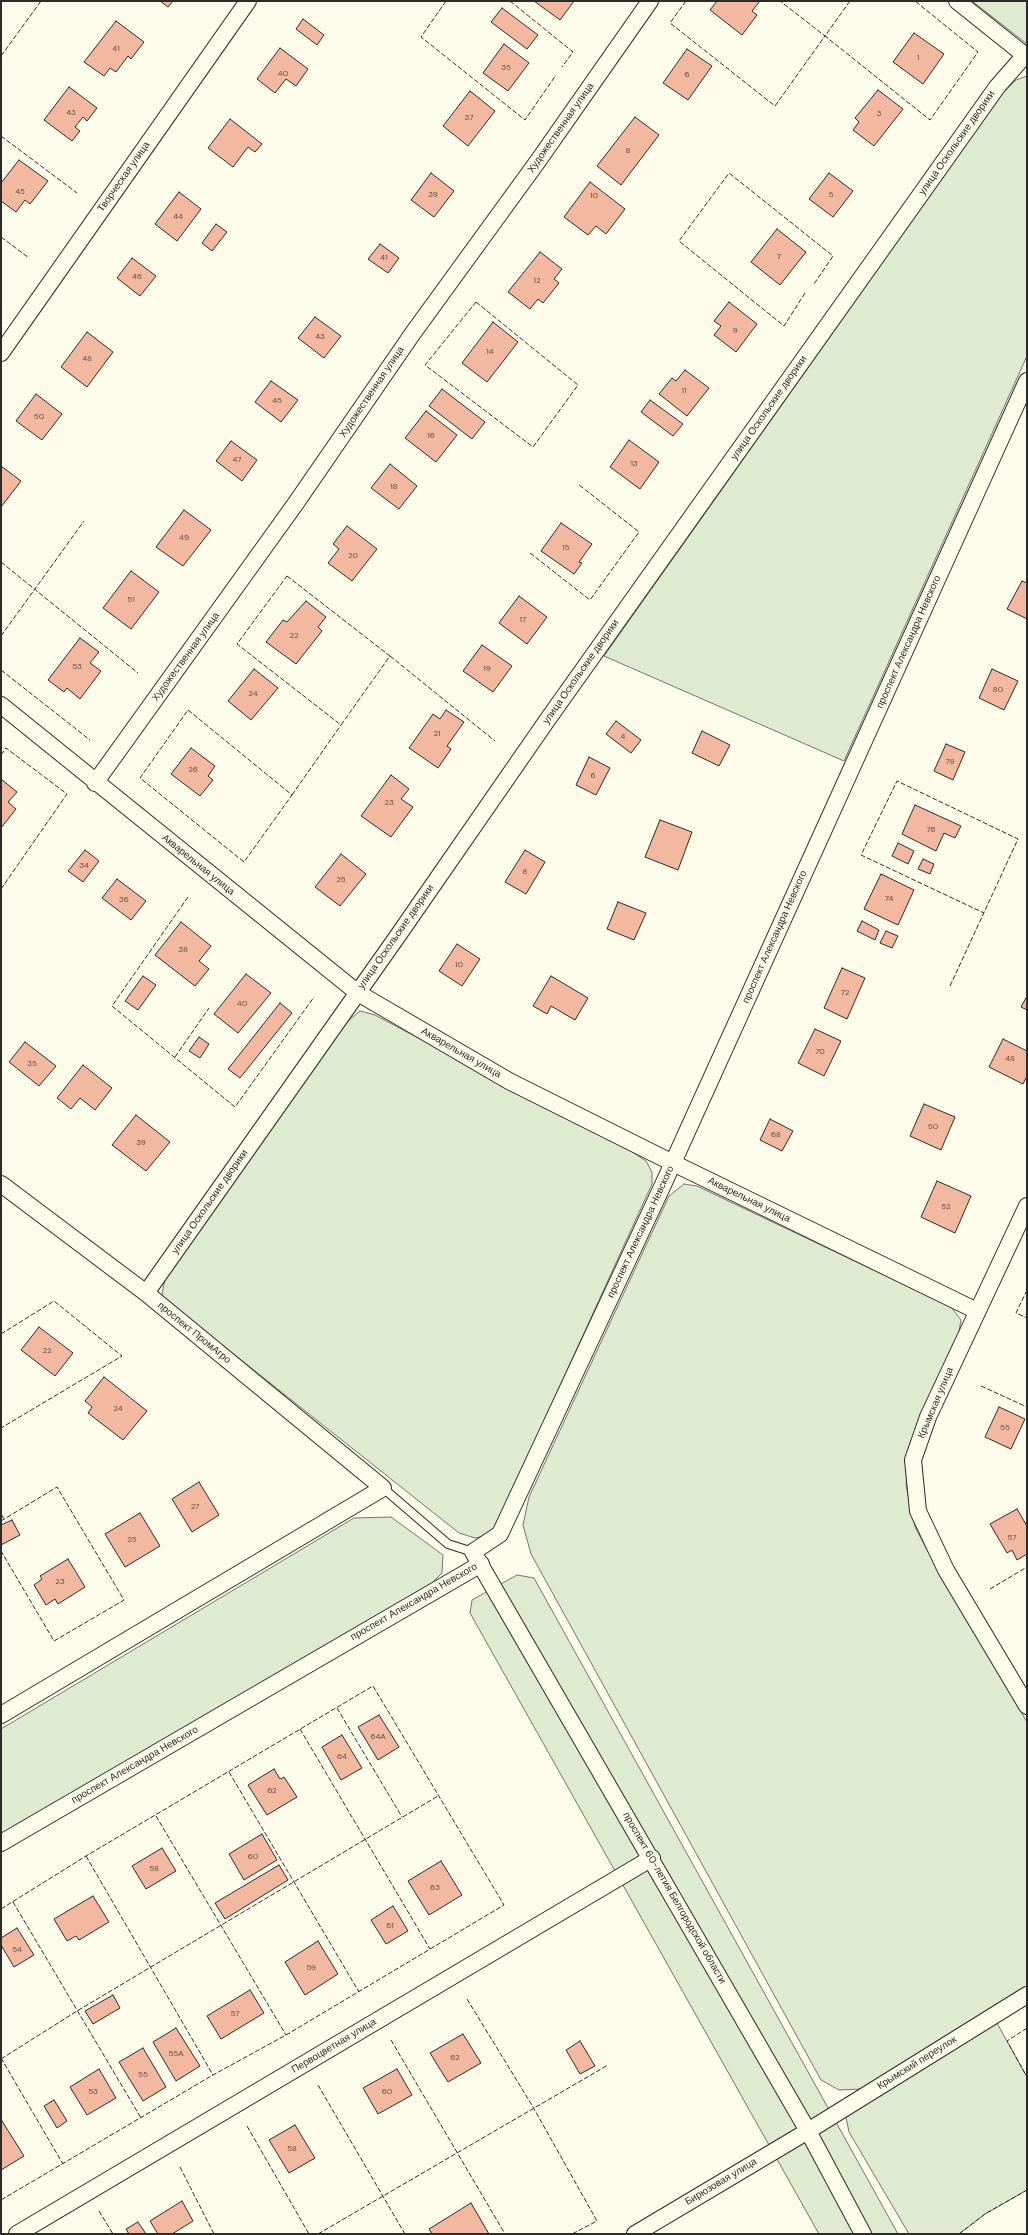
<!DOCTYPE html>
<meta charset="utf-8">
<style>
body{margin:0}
#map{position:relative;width:1028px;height:2235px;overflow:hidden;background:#fdfbea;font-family:"DM Sans",sans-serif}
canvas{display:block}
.frame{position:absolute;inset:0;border:2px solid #2b2b2b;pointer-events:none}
</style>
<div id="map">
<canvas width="1028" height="2235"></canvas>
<div class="frame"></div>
</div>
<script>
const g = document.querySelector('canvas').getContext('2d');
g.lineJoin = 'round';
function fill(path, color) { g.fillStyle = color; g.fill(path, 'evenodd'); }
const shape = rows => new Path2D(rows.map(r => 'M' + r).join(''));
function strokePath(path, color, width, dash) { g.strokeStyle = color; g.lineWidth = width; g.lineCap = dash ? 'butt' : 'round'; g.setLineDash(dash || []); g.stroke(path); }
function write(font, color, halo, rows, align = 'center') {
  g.font = font + ' "DM Sans",sans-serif'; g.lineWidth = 3; g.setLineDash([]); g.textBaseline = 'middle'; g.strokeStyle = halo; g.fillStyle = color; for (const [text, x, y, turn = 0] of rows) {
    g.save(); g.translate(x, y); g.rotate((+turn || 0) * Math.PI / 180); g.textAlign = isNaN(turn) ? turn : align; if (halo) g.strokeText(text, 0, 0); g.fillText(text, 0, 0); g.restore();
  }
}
const green = shape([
 [972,1,1027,1,1027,44,972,1],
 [1027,76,1027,356,844,761,604,656,1004,91,1016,80,1027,76],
 [360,1011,375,1015,631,1151,646,1161,652,1172,652,1184,496,1526,485,1536,475,1538,459,1533,173,1306,162,1295,164,1283,170,1269,348,1021,360,1011],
 [684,1184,697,1186,951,1307,961,1320,958,1337,909,1448,906,1485,915,1527,941,1576,1027,1722,1027,1994,862,2089,839,2090,821,2080,531,1554,523,1525,529,1497,669,1196,684,1184],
 [391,1517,443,1555,442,1573,431,1584,1,1834,1,1729,354,1518,391,1517],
 [517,1575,534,1578,898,2234,819,2234,470,1613,472,1600,517,1575],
 [997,2023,1027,2077,1027,2190,985,2214,959,2234,909,2234,849,2132,846,2117,853,2107,997,2023]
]);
const building = shape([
 [160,1,173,1,168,7,160,1],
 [534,1,574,1,560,20,534,1],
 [717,1,760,1,752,11,757,15,742,35,710,10,717,1],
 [502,8,538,35,527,49,491,22,502,8],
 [303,19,324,35,317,45,296,29,303,19],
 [116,21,144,42,131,59,128,56,116,72,110,68,104,76,84,62,116,21],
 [914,33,944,54,923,84,893,62,914,33],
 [504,44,529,63,508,91,483,73,504,44],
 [280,48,308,69,296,86,286,79,275,93,257,79,280,48],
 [687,49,712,66,688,100,663,83,687,49],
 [69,87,97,108,87,121,83,117,75,127,80,131,72,141,44,120,69,87],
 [878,90,903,109,874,146,853,130,859,122,855,118,878,90],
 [470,91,495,111,468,146,443,126,470,91],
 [635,117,659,135,621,185,597,166,635,117],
 [230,119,262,144,255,152,248,147,233,167,208,148,230,119],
 [19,160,48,181,30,204,25,200,16,212,1,201,1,183,19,160],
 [431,173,454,191,434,217,411,200,431,173],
 [829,173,853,191,833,217,809,199,829,173],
 [590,182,625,209,606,234,596,226,588,235,564,217,590,182],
 [179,192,201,209,177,241,155,224,179,192],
 [216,224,227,232,212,251,202,243,216,224],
 [777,229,806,252,780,285,751,262,777,229],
 [380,244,399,258,388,273,368,259,380,244],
 [540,252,562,269,554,279,559,283,543,303,538,299,530,309,508,292,540,252],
 [132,258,156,276,140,296,117,278,132,258],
 [729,302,757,324,736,352,714,335,721,326,714,321,729,302],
 [315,317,341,336,324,358,298,338,315,317],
 [493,322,518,342,487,382,462,363,493,322],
 [87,332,113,352,87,387,61,367,87,332],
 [685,370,709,388,687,416,659,394,672,378,676,381,685,370],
 [271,381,298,400,281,422,255,402,271,381],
 [442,389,485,422,472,439,429,406,442,389],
 [36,394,62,414,42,440,16,421,36,394],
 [650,400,683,424,673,436,641,412,650,400],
 [426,411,457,435,436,462,405,438,426,411],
 [629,440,659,462,640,489,610,467,629,440],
 [231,441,257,460,242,481,216,461,231,441],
 [390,464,417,486,399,509,371,488,390,464],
 [1,466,21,481,1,507,1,466],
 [184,510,211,530,183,566,156,547,184,510],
 [561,523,592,544,579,562,582,563,574,574,541,551,561,523],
 [347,526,377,549,352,581,328,563,339,549,333,544,347,526],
 [131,571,159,592,131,629,103,608,131,571],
 [1022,581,1027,583,1027,619,1007,609,1022,581],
 [519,596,547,617,527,644,499,623,519,596],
 [306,601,326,617,318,627,322,631,296,664,266,642,283,620,287,622,306,601],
 [80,638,99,652,90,663,101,671,80,699,67,688,64,692,48,680,80,638],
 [482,645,512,666,493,692,463,671,482,645],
 [254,669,278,688,251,720,228,701,254,669],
 [992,669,1018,681,1004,710,979,698,992,669],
 [446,710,464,722,447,746,451,749,438,768,409,748,433,714,440,719,446,710],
 [616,721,641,740,631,753,606,734,616,721],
 [702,731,730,745,719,766,692,753,702,731],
 [946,744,965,752,953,780,934,771,946,744],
 [191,748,215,766,208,776,213,780,200,796,171,774,191,748],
 [589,757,610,768,596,795,576,785,589,757],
 [391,775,409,789,401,799,413,807,391,837,361,816,391,775],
 [1,779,17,792,8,802,16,809,1,828,1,779],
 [915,805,961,826,955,838,944,833,936,851,902,834,915,805],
 [660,820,692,832,678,870,645,857,660,820],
 [898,843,914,851,908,864,892,856,898,843],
 [85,850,99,861,83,882,68,871,85,850],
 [525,850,545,862,526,894,505,882,525,850],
 [341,854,366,874,340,906,315,887,341,854],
 [923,859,934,864,930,874,918,869,923,859],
 [881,874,914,890,898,925,864,909,881,874],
 [117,879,146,901,131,920,102,898,117,879],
 [618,902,646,913,634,940,607,929,618,902],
 [862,921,879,930,875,940,857,931,862,921],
 [181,922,211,946,199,961,209,969,195,986,155,955,181,922],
 [886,931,898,936,892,948,880,943,886,931],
 [457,944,480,959,462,986,439,971,457,944],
 [842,968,865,978,847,1019,824,1008,842,968],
 [246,974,271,993,238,1033,214,1014,246,974],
 [143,976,156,985,138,1010,125,1001,143,976],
 [551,976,588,998,575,1020,551,1006,547,1014,533,1006,551,976],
 [1027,996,1027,1010,1021,1007,1027,996],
 [280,1003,292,1013,240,1078,228,1069,280,1003],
 [815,1029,841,1041,824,1076,798,1063,815,1029],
 [199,1037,209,1044,200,1058,189,1051,199,1037],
 [1003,1039,1027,1051,1027,1076,1023,1084,989,1067,1003,1039],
 [25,1042,56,1066,39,1086,9,1062,25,1042],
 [83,1065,112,1088,95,1110,80,1098,71,1109,57,1098,83,1065],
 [924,1104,955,1117,941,1150,910,1136,924,1104],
 [136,1115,170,1142,146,1171,112,1145,136,1115],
 [770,1119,793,1131,782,1151,760,1140,770,1119],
 [937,1181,971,1196,955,1233,921,1217,937,1181],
 [39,1327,73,1353,55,1376,21,1350,39,1327],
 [104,1377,147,1411,123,1440,88,1413,92,1407,85,1401,104,1377],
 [999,1407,1025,1419,1011,1449,985,1437,999,1407],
 [199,1482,219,1515,192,1532,172,1499,199,1482],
 [1017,1509,1027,1526,1027,1554,1017,1560,1012,1550,1007,1553,990,1524,1017,1509],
 [140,1513,160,1546,125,1567,105,1534,140,1513],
 [12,1520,20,1535,1,1545,1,1525,12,1520],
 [68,1559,85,1587,58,1604,55,1599,46,1605,34,1585,42,1579,40,1576,68,1559],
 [379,1715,399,1747,378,1760,358,1727,379,1715],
 [342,1735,362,1768,341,1780,322,1747,342,1735],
 [274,1769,280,1779,284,1777,297,1797,267,1815,248,1785,274,1769],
 [262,1834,277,1860,244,1880,229,1854,262,1834],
 [162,1848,176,1871,146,1889,132,1866,162,1848],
 [441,1861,462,1895,429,1915,408,1881,441,1861],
 [279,1865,288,1880,225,1919,215,1903,279,1865],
 [93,1896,109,1922,79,1940,76,1936,67,1941,54,1919,93,1896],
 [393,1906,408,1931,386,1944,371,1920,393,1906],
 [17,1928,34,1955,14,1967,1,1945,1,1938,17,1928],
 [318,1941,338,1974,305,1995,285,1962,318,1941],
 [250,1990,264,2013,221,2039,207,2016,250,1990],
 [113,1995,120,2008,93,2024,85,2011,113,1995],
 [176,2028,200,2066,176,2081,153,2042,176,2028],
 [463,2034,481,2063,448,2082,430,2053,463,2034],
 [580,2041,595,2066,580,2074,566,2050,580,2041],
 [143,2048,166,2087,143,2101,119,2062,143,2048],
 [99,2069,116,2098,87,2115,70,2087,99,2069],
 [397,2069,412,2095,378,2114,363,2088,397,2069],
 [54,2100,67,2121,57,2128,44,2106,54,2100],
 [2,2121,24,2156,1,2170,1,2122,2,2121],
 [295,2125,315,2158,289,2173,269,2140,295,2125],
 [182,2201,193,2221,172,2234,158,2234,150,2221,182,2201],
 [471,2203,489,2234,432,2234,429,2229,471,2203],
 [138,2222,146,2234,129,2234,126,2229,138,2222]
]);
const lane = shape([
 [383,1488,448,1544,473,1552]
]);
const street = shape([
 [957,1,1027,57],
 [1,353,248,1],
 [1,705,358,993,509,1081,673,1163,977,1311],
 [95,783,296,503,413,333,538,161,650,1],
 [1,1184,146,1293,383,1488,1,1715],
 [1027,1206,928,1417,913,1460,918,1511,946,1570,1027,1706],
 [146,1293,397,937,548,719,997,87,1025,55],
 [1,1843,481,1564],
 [17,2234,652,1858],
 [635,2234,808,2131,1027,1995],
 [863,2234,808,2131,473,1552,500,1534,662,1187,1027,381]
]);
const fence = shape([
 [446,1,421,37,525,120,556,75],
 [510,1,573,52,562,67],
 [686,1,670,23,775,106,825,36,780,1],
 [850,1,825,36,930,120,978,52,915,1],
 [1,56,41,1],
 [1,136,77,193],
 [1,237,29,258],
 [805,293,784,326,679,241,729,173,833,256,814,284],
 [476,302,578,385,533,447,425,365,476,302],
 [530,553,590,600,639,532,578,484],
 [1,562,138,673],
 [287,576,390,656,341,725,237,644,287,576],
 [1,636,84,521],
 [390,656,495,741],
 [1,670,90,740],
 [188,710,292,795,244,862,140,778,188,710],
 [1,755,6,748,67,794,1,889],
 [292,795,341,725],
 [188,897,112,1006,235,1107,314,997],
 [950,986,1018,839,897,781,861,855,984,913],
 [175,1057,209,1008],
 [1027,1290,1016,1313,1027,1318],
 [1,1334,54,1301,122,1356,1,1428],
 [981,1386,1027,1407],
 [1,1514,4,1519],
 [1,1521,57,1487,124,1600,54,1641,1,1551],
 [990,1589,1027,1567],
 [337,1708,402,1817],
 [300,1729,430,1949],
 [229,1772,359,1992],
 [156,1816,286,2035],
 [86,1856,213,2075],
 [13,1902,141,2118],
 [1,1909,86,1856,373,1686,504,1905,286,2035,213,2075,1,2200],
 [467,1999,533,2107,597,2221,572,2234],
 [1027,2028,1007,2041,1027,2077],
 [391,2040,505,2234],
 [1,2058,63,2164],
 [1,2059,77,2011,438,1796],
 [318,2085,405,2234],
 [247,2126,309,2234],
 [180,2167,214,2234],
 [99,2211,113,2234],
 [318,2234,608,2065],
 [959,2234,985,2214,1027,2190]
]);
const numberNames = [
 ["41",116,49],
 ["1",918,58],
 ["35",506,68],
 ["40",283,74],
 ["6",687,75],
 ["43",71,113],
 ["3",879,114],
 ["37",469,118],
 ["8",628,151],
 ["45",20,192],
 ["39",433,195],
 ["5",831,195],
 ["10",594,196],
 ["44",178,217],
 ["7",779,257],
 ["41",384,258],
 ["46",137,277],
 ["12",537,281],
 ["9",735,331],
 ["43",320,337],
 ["14",490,352],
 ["48",87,359],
 ["11",684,391],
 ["45",277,401],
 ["50",39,417],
 ["16",431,436],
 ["47",237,460],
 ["13",634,464],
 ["18",394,487],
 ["49",184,538],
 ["15",566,548],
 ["20",353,556],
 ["51",131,600],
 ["17",523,620],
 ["22",294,636],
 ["53",77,667],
 ["19",487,669],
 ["80",998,690],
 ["24",253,694],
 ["21",437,734],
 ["4",623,737],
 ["78",950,762],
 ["26",193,770],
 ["6",593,776],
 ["23",389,803],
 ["76",931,830],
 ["34",84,866],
 ["8",525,872],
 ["25",341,880],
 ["74",889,899],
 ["36",124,900],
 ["38",183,950],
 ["10",459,965],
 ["72",845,993],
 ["40",242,1004],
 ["70",820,1052],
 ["48",1010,1059],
 ["35",32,1064],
 ["50",933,1127],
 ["68",776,1135],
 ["39",141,1143],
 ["52",946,1207],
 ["22",47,1351],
 ["24",118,1409],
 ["55",1005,1428],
 ["27",195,1507],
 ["57",1012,1538],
 ["25",132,1540],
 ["23",60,1582],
 ["64А",378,1737],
 ["64",342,1757],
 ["62",272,1791],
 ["60",253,1857],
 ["58",154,1869],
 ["63",435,1888],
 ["61",390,1926],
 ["54",17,1950],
 ["59",311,1968],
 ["57",235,2014],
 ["55А",176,2054],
 ["62",455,2058],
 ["55",143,2075],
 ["53",93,2092],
 ["60",387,2092],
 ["58",292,2149]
];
const streetNames = [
 ["Художественная улица",561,128,-55],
 ["улица Оскольские дворики",957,143,-55],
 ["Творческая улица",124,177,-55],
 ["Художественная улица",372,392,-56],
 ["улица Оскольские дворики",769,408,-55],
 ["проспект Александра Невского",909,642,-66],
 ["Художественная улица",186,657,-54],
 ["улица Оскольские дворики",581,672,-55],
 ["Акварельная улица",198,865,39],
 ["улица Оскольские дворики",396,937,-55],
 ["проспект Александра Невского",775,937,-66],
 ["Акварельная улица",461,1053,30],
 ["Акварельная улица",749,1200,26],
 ["улица Оскольские дворики",210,1202,-55],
 ["проспект Александра Невского",641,1232,-65],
 ["проспект ПромАгро",194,1333,39],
 ["Крымская улица",936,1403,-67],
 ["проспект Александра Невского",414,1602,-30],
 ["проспект Александра Невского",135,1765,-30],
 ["проспект 60-летия Белгородской области",674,1898,60],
 ["Первоцветная улица",334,2046,-31],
 ["Крымский переулок",917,2063,-32],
 ["Бирюзовая улица",721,2182,-31]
];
fill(green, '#deebd1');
strokePath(green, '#74746e', 1);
fill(building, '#f2b8a0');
strokePath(building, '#2b2b2b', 1);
strokePath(lane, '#2b2b2b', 10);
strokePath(street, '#2b2b2b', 18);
strokePath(lane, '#fdfbea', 8);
strokePath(street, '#fdfbea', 16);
strokePath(fence, '#2b2b2b', 1, [5, 2]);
write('8px', '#5d4e48', null, numberNames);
write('10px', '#2b2b2b', '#fdfbea', streetNames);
</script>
